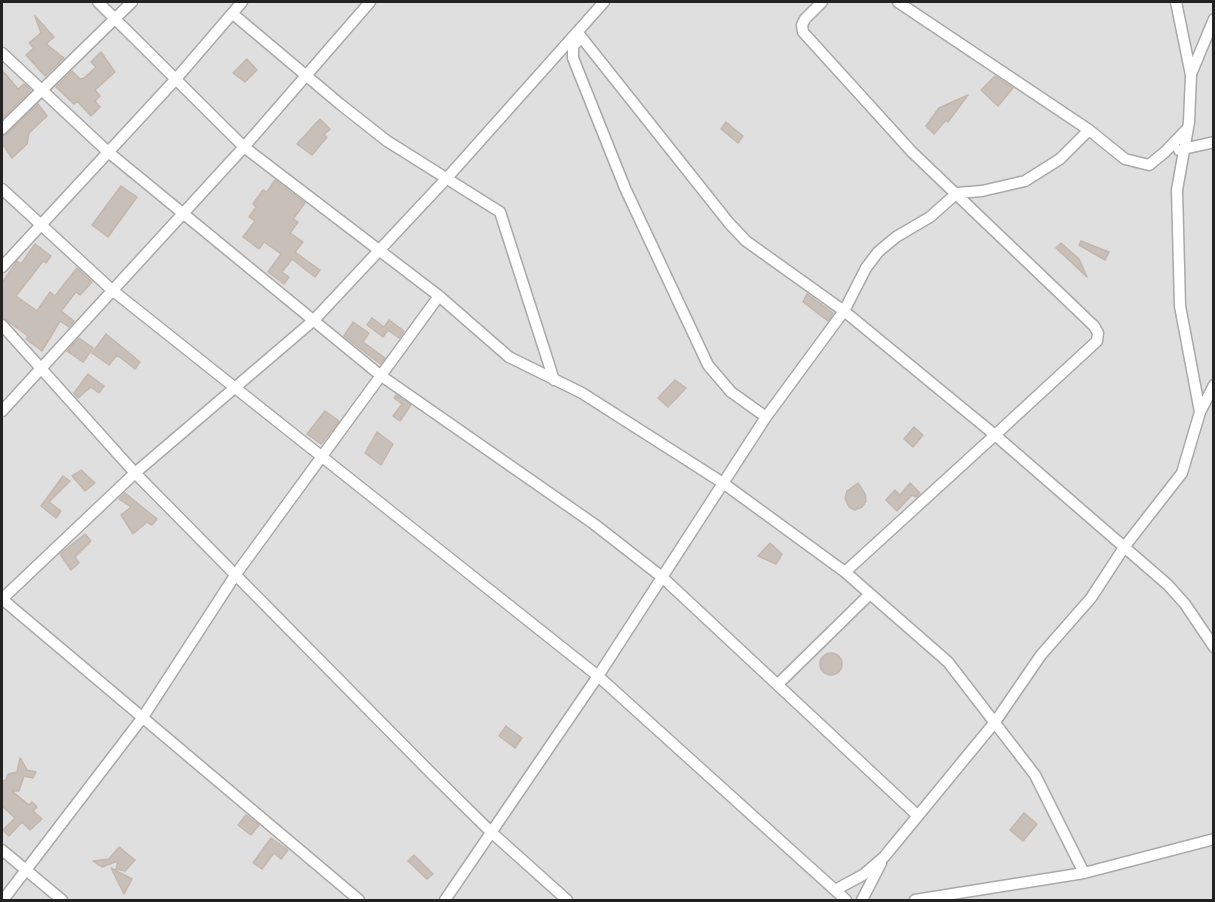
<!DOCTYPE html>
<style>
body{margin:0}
#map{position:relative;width:1215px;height:902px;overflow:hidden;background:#f2efe9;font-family:"Asap Condensed",sans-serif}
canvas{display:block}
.frame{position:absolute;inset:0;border:3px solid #222;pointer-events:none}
</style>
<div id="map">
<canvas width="1215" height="902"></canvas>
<div class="frame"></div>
</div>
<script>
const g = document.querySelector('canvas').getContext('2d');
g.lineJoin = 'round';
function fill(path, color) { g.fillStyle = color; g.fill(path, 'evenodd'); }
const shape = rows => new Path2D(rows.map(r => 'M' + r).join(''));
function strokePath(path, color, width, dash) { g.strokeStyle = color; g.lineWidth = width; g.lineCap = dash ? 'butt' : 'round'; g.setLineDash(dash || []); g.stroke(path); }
const residential = shape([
 [2,2,1213,2,1213,900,2,900]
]);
const building = shape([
 [35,16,54,37,46,44,64,58,45,76,26,55,34,48,29,43,41,33,35,16],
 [101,52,115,72,95,90,100,96,95,101,100,107,91,116,77,101,74,104,56,87,72,71,80,79,84,78,96,67,91,62,101,52],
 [247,59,257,70,245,82,233,73,247,59],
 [2,70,18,89,24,84,31,90,2,119,2,70],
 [995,76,1013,88,998,106,981,90,995,76],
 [968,95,948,122,946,120,934,134,926,126,939,108,968,95],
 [38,104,47,116,29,133,27,144,12,158,2,143,2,136,7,134,38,104],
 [320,119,330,129,324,135,327,137,312,155,297,144,320,119],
 [726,122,743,136,738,143,721,129,726,122],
 [275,180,305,203,293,219,298,222,290,233,303,242,295,252,320,270,315,277,292,259,282,272,289,277,284,284,268,272,281,254,264,242,259,249,243,237,255,221,249,217,256,207,253,204,263,190,267,192,275,180],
 [121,186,137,197,108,237,92,225,121,186],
 [1081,241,1109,252,1105,260,1079,245,1081,241],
 [1061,243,1079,259,1087,277,1056,248,1061,243],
 [35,244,51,256,46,263,43,261,16,296,37,311,50,292,55,296,77,268,92,282,80,295,76,292,61,311,74,321,69,327,60,321,42,351,26,339,28,336,2,317,2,283,17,261,21,264,35,244],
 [807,294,833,313,828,321,803,302,807,294],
 [372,318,384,327,389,320,404,331,399,338,388,330,383,337,367,325,372,318],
 [353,322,369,333,363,342,385,358,380,364,344,336,353,322],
 [106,334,140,362,135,369,117,355,109,365,92,353,106,334],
 [79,338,93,348,83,362,67,351,79,338],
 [88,374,104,386,99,393,91,387,78,398,74,393,88,374],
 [675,380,686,388,668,407,658,398,675,380],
 [396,395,411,405,400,421,393,416,402,404,394,398,396,395],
 [325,411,339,421,321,444,307,434,325,411],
 [914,427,923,435,913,447,904,439,914,427],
 [377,432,393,444,381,465,365,453,377,432],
 [81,470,95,483,85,491,72,476,81,470],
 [63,476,70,481,49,502,61,511,56,518,41,506,63,476],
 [858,483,865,494,866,501,862,507,855,510,849,507,845,498,847,491,858,483],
 [910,483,920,493,916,497,912,495,897,511,886,500,895,490,900,495,910,483],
 [125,493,157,519,152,525,147,522,133,534,121,515,131,507,119,499,125,493],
 [85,534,91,541,75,557,79,563,71,570,60,554,85,534],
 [770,543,782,554,776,564,758,556,770,543],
 '820 664a11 11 0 1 1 22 0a11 11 0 1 1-22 0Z',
 [506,726,522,738,515,748,499,736,506,726],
 [20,758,27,770,36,772,33,778,24,776,19,791,12,791,29,805,32,802,37,807,33,811,42,819,30,830,22,822,9,836,3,830,15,818,2,806,2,781,6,780,8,774,17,772,20,758],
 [1024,813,1037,824,1023,841,1010,830,1024,813],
 [246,815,259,825,251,835,238,825,246,815],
 [271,838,288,850,281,859,274,853,262,869,253,863,271,838],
 [119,847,135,860,125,871,116,869,118,861,102,867,93,861,109,859,119,847],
 [414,855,433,874,427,879,408,861,414,855],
 [111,868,132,879,124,894,111,868]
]);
const minor = shape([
 [822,2,805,19,802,25,803,32,912,152,1094,326,1098,333,1097,341,995,435,1168,585,1185,604,1214,647],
 [898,2,1089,130,1125,159,1149,165,1165,152,1188,128,1189,122,1191,75,1176,2],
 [233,14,340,104,387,141,500,212,554,380],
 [578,33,729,223,746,241,844,311,995,435,845,572],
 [581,38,573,46,573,58,625,188,708,365,731,392,766,417],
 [2,53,107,151,380,375,594,524,662,577,917,815],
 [1191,74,1214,19],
 [1188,128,1177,190,1180,306,1200,412],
 [2,129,132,2],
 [1179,150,1214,142],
 [2,189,112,290,598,676,846,900],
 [2,267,175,80,242,2],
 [439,296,509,357,582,393,723,483,845,572,948,662,1035,775,1084,873],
 [2,325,135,473,432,774,490,831,567,900],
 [2,411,244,147,370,2],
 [2,599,135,473,314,320,446,179,604,2],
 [2,599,359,900],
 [778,684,870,594],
 [2,850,62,900],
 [835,890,863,875,884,857,995,722,1041,655,1091,598,1125,546,1182,473,1200,412,1214,385],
 [3,900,143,717,236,574,439,296,244,147,98,2],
 [445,900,598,676,766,417,844,311,866,268,878,252,896,237,930,217,957,193,982,191,1025,181,1060,159,1089,130],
 [862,900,881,863],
 [915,900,1084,873,1214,839]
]);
fill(residential, '#e0dfdf');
fill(building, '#c7bfb8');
strokePath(building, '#c4b6ab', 1.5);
strokePath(minor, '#a9a9a9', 13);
strokePath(minor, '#fff', 10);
</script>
